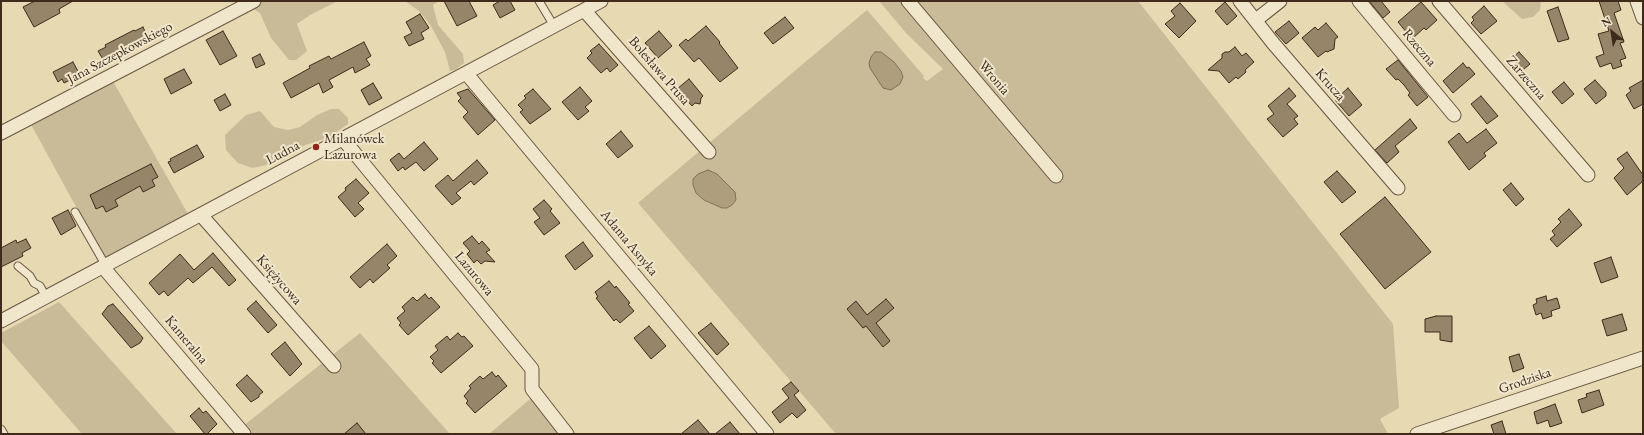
<!DOCTYPE html>
<meta charset="utf-8">
<style>
body{margin:0}
#map{position:relative;width:1644px;height:435px;overflow:hidden;background:#e7d9b1;font-family:"EB Garamond",serif}
canvas{display:block}
.frame{position:absolute;inset:0;border:2px solid #3f2a1c;pointer-events:none}
.north{position:absolute;left:1592px;top:12px;width:40px;height:40px;-webkit-text-stroke:3px #efe6cc;paint-order:stroke;rotate:330deg;font-size:11px;font-weight:700;line-height:16px;text-align:center;color:#3f2a1c}
.north::after{content:'';display:block;margin:auto;width:14px;height:18px;background:#3f2a1c;clip-path:polygon(50% 0,100% 100%,50% 72%,0 100%)}
</style>
<div id="map">
<canvas width="1644" height="435"></canvas>
<div class="frame"></div>
<div class="north">N</div>
</div>
<script>
const g = document.querySelector('canvas').getContext('2d');
g.lineJoin = 'round';
function fill(path, color) { g.fillStyle = color; g.fill(path, 'evenodd'); }
const shape = rows => new Path2D(rows.map(r => 'M' + r).join(''));
function strokePath(path, color, width, dash) { g.strokeStyle = color; g.lineWidth = width; g.lineCap = dash ? 'butt' : 'round'; g.setLineDash(dash || []); g.stroke(path); }
function write(font, color, halo, rows, align = 'center') {
  g.font = font + ' "EB Garamond",serif'; g.lineWidth = 4; g.setLineDash([]); g.textBaseline = 'middle'; g.strokeStyle = halo; g.fillStyle = color; for (const [text, x, y, turn = 0] of rows) {
    g.save(); g.translate(x, y); g.rotate((+turn || 0) * Math.PI / 180); g.textAlign = isNaN(turn) ? turn : align; if (halo) g.strokeText(text, 0, 0); g.fillText(text, 0, 0); g.restore();
  }
}
const green = shape([
 [241,1,338,1,310,15,297,24,307,51,296,60,289,60,271,38,260,13],
 [405,1,439,1,433,5,438,25,463,54,464,63,455,70,450,71,445,52,431,26,419,11],
 [879,1,1138,1,1393,324,1399,408,1380,419,1388,434,836,434,638,203,867,10,924,76,923,78,927,81,943,69,906,33],
 [1502,1,1541,1,1540,10,1533,17,1522,19],
 [110,76,188,214,104,258,28,119],
 [331,109,339,109,348,118,348,124,329,137,303,146,267,165,252,168,238,163,226,150,225,135,246,115,260,111,274,127,288,130,300,127,317,115],
 [59,302,177,434,82,434,1,341,1,333],
 [360,333,450,434,233,434],
 [536,394,567,434,489,434]
]);
const water = shape([
 [875,52,881,52,894,62,901,71,903,77,900,84,891,90,883,88,870,68,869,63,871,57,875,52],
 [708,170,717,174,735,192,736,200,732,205,727,208,722,208,704,200,696,193,693,185,693,179,698,174,708,170]
]);
const building = shape([
 [35,1,73,1,59,9,60,13,34,27,23,7,35,1],
 [444,1,469,1,477,16,457,26,444,1],
 [500,1,510,1,515,10,500,18,493,5,500,1],
 [1369,1,1381,1,1390,12,1383,18,1369,1],
 [1599,1,1618,1,1621,10,1614,13,1624,42,1620,43,1626,58,1620,60,1622,66,1613,69,1611,63,1600,67,1596,57,1604,54,1598,34,1609,31,1599,1],
 [1225,2,1237,16,1227,25,1215,11,1225,2],
 [1421,2,1437,20,1426,30,1424,28,1412,39,1398,22,1421,2],
 [1180,3,1196,21,1179,38,1165,24,1175,16,1171,11,1180,3],
 [1484,6,1497,21,1481,34,1471,23,1474,20,1472,17,1484,6],
 [1558,7,1569,39,1558,42,1547,11,1558,7],
 [420,14,429,28,421,33,424,39,409,46,404,37,412,33,406,22,420,14],
 [785,17,794,28,773,44,764,33,785,17],
 [1289,21,1299,33,1286,44,1275,32,1289,21],
 [1326,23,1338,37,1335,39,1334,49,1327,52,1326,51,1318,57,1302,38,1315,27,1318,30,1326,23],
 [706,26,720,42,719,43,738,68,720,82,699,58,694,62,679,45,686,39,688,41,706,26],
 [143,27,148,38,141,42,142,44,113,60,111,58,104,61,98,51,106,47,105,45,134,30,135,31,143,27],
 [223,31,237,56,220,65,206,40,223,31],
 [659,31,672,46,658,58,645,43,659,31],
 [364,42,371,56,366,59,370,65,355,73,353,67,329,80,333,87,323,93,319,83,291,98,283,83,310,68,309,66,329,56,331,59,364,42],
 [599,44,618,65,610,72,607,68,601,73,587,58,592,53,590,51,599,44],
 [1235,47,1242,56,1246,53,1254,62,1245,70,1246,72,1238,79,1236,77,1229,83,1219,71,1208,70,1222,58,1222,54,1225,52,1229,52,1235,47],
 [1519,52,1530,64,1517,75,1506,63,1519,52],
 [260,54,265,64,256,68,252,58,260,54],
 [1398,60,1428,97,1417,106,1408,95,1410,93,1404,85,1398,79,1396,80,1386,69,1398,60],
 [73,62,80,75,64,83,62,79,58,82,53,72,73,62],
 [1463,63,1467,68,1469,67,1475,74,1453,93,1443,81,1463,63],
 [184,69,192,83,171,94,164,79,184,69],
 [689,79,703,96,701,98,700,104,695,103,692,106,677,89,689,79],
 [1595,80,1606,92,1606,96,1596,104,1584,89,1595,80],
 [1643,80,1643,104,1634,109,1626,95,1631,91,1629,88,1643,80],
 [1564,82,1574,94,1562,104,1552,92,1564,82],
 [373,83,382,98,369,105,361,90,373,83],
 [580,87,592,101,585,107,589,111,578,120,562,102,580,87],
 [1289,88,1296,96,1287,104,1298,116,1294,119,1298,124,1283,137,1267,119,1274,114,1268,106,1289,88],
 [1348,88,1362,105,1349,116,1335,100,1348,88],
 [468,89,495,120,478,135,463,117,468,112,458,101,461,98,457,93,468,89],
 [533,89,551,109,530,124,520,112,523,110,518,105,526,98,524,96,533,89],
 [225,94,231,105,220,111,214,100,225,94],
 [1481,96,1498,116,1487,124,1471,104,1481,96],
 [1410,119,1417,128,1395,146,1399,152,1387,163,1375,150,1410,119],
 [1486,129,1497,143,1484,153,1486,156,1469,170,1448,142,1459,133,1467,143,1486,129],
 [621,131,633,146,618,158,606,144,621,131],
 [424,142,438,159,424,171,416,162,405,170,403,167,398,171,390,160,399,153,404,159,424,142],
 [197,145,204,157,174,173,168,162,171,161,170,159,197,145],
 [1627,152,1643,175,1643,181,1627,195,1614,178,1624,168,1617,159,1627,152],
 [477,160,488,173,474,185,471,181,456,193,461,198,452,205,435,186,448,175,453,181,477,160],
 [151,164,158,177,152,180,155,186,143,192,140,186,115,200,118,206,106,212,103,206,96,209,90,195,151,164],
 [1337,171,1356,192,1342,203,1324,182,1337,171],
 [356,179,369,193,358,203,364,209,355,217,338,197,346,190,345,188,356,179],
 [1511,183,1524,199,1516,206,1503,190,1511,183],
 [1385,197,1431,252,1385,289,1340,234,1385,197],
 [544,200,552,209,550,211,560,223,544,235,534,222,540,218,533,209,544,200],
 [1569,209,1582,225,1557,247,1550,239,1555,235,1552,231,1561,222,1558,219,1569,209],
 [68,210,76,226,61,235,52,218,68,210],
 [472,236,479,244,482,241,490,250,486,252,495,262,485,261,481,264,477,260,474,263,467,254,470,251,463,243,472,236],
 [26,239,31,248,22,253,23,256,1,267,1,248,16,240,17,243,26,239],
 [583,242,593,256,575,270,565,256,583,242],
 [387,244,397,256,387,265,390,268,373,283,370,279,360,288,350,277,387,244],
 [213,253,236,280,229,286,212,267,193,283,188,278,168,296,164,291,159,295,149,283,180,254,194,270,213,253],
 [1611,257,1618,277,1601,283,1594,263,1611,257],
 [609,281,615,288,616,286,630,303,628,304,634,311,620,323,616,319,614,321,596,298,598,297,595,292,609,281],
 [425,294,429,299,431,297,440,307,408,335,399,325,401,323,397,318,405,311,402,307,413,297,417,301,425,294],
 [1546,296,1547,301,1557,298,1560,308,1551,311,1552,316,1543,319,1541,313,1536,315,1533,305,1537,303,1536,299,1546,296],
 [886,299,894,308,876,323,890,341,883,347,866,326,863,328,847,309,856,301,867,315,886,299],
 [256,301,277,325,268,333,247,309,256,301],
 [113,304,143,338,140,343,131,348,102,314,108,306,113,304],
 [1622,314,1627,330,1607,336,1602,320,1622,314],
 [1436,316,1452,316,1452,342,1440,340,1440,332,1425,332,1425,319,1436,316],
 [711,323,729,344,717,355,698,333,711,323],
 [649,326,666,346,651,359,634,338,649,326],
 [458,333,462,337,464,336,473,346,441,373,432,363,434,361,430,357,438,350,435,346,447,336,450,340,458,333],
 [285,342,302,364,290,376,271,354,285,342],
 [1519,354,1524,368,1513,372,1509,357,1519,354],
 [492,372,496,377,498,375,507,386,475,413,466,403,468,401,464,396,471,388,469,386,480,376,483,379,492,372],
 [247,375,263,392,259,395,259,397,251,402,236,385,247,375],
 [791,382,799,391,794,395,806,410,797,418,792,413,780,423,772,412,789,398,782,389,791,382],
 [1599,390,1604,405,1582,413,1578,400,1587,397,1586,394,1599,390],
 [1555,404,1562,423,1550,427,1548,420,1537,424,1534,412,1555,404],
 [199,408,203,413,206,411,217,424,207,434,205,434,190,416,199,408],
 [698,420,710,434,681,434,698,420],
 [1502,421,1506,434,1494,434,1491,425,1502,421],
 [730,422,740,434,715,434,730,422],
 [357,423,366,434,344,434,357,423]
]);
const lane = shape([
 [539,1,554,26],
 [75,212,106,266],
 [18,266,30,276,34,283,40,286,46,297],
 [1,429,4,434]
]);
const street = shape([
 [908,1,1056,176],
 [1240,1,1273,43,1398,188],
 [1359,1,1454,115],
 [1439,1,1588,175],
 [1637,1,1643,18],
 [584,10,709,152],
 [1256,20,1280,1],
 [466,73,767,434],
 [1,133,254,1],
 [343,139,532,369,532,389,567,434],
 [201,215,334,366],
 [103,267,244,434],
 [1,321,601,1],
 [1417,434,1643,358]
]);
const markers = [
 [316,147,4,"#8f2418"]
];
const streetNames = [
 ["Rzeczna",1419,48,50],
 ["Jana Szczepkowskiego",120,53,-28],
 ["Bolesława Prusa",659,71,49],
 ["Wronia",994,78,50],
 ["Zarzeczna",1526,78,49],
 ["Krucza",1330,85,49],
 ["Ludna",283,153,-28],
 ["Adama Asnyka",629,243,50],
 ["Lazurowa",474,274,50],
 ["Księżycowa",279,280,49],
 ["Kameralna",186,340,50],
 ["Grodziska",1525,381,-19]
];
const poiNames = [
 ["Milanówek",324,139],
 ["Lazurowa",324,155]
];
fill(green, '#cabb98');
fill(water, '#ae9e7e');
strokePath(water, '#827057', 1);
fill(building, '#968569');
strokePath(building, '#3f2a1c', 1);
strokePath(lane, '#695641', 9);
strokePath(street, '#695641', 15);
strokePath(lane, '#efe6cc', 7);
strokePath(street, '#efe6cc', 13);
for (const [x, y, r, color] of markers) { const dot = new Path2D(); dot.arc(x, y, r, 0, 2 * Math.PI); g.fillStyle = color; g.fill(dot); strokePath(dot, '#efe6cc', 1.5); }
write('14px', '#3f2a1c', '#efe6cc', streetNames);
write('14px', '#3f2a1c', '#efe6cc', poiNames, 'left');
</script>
